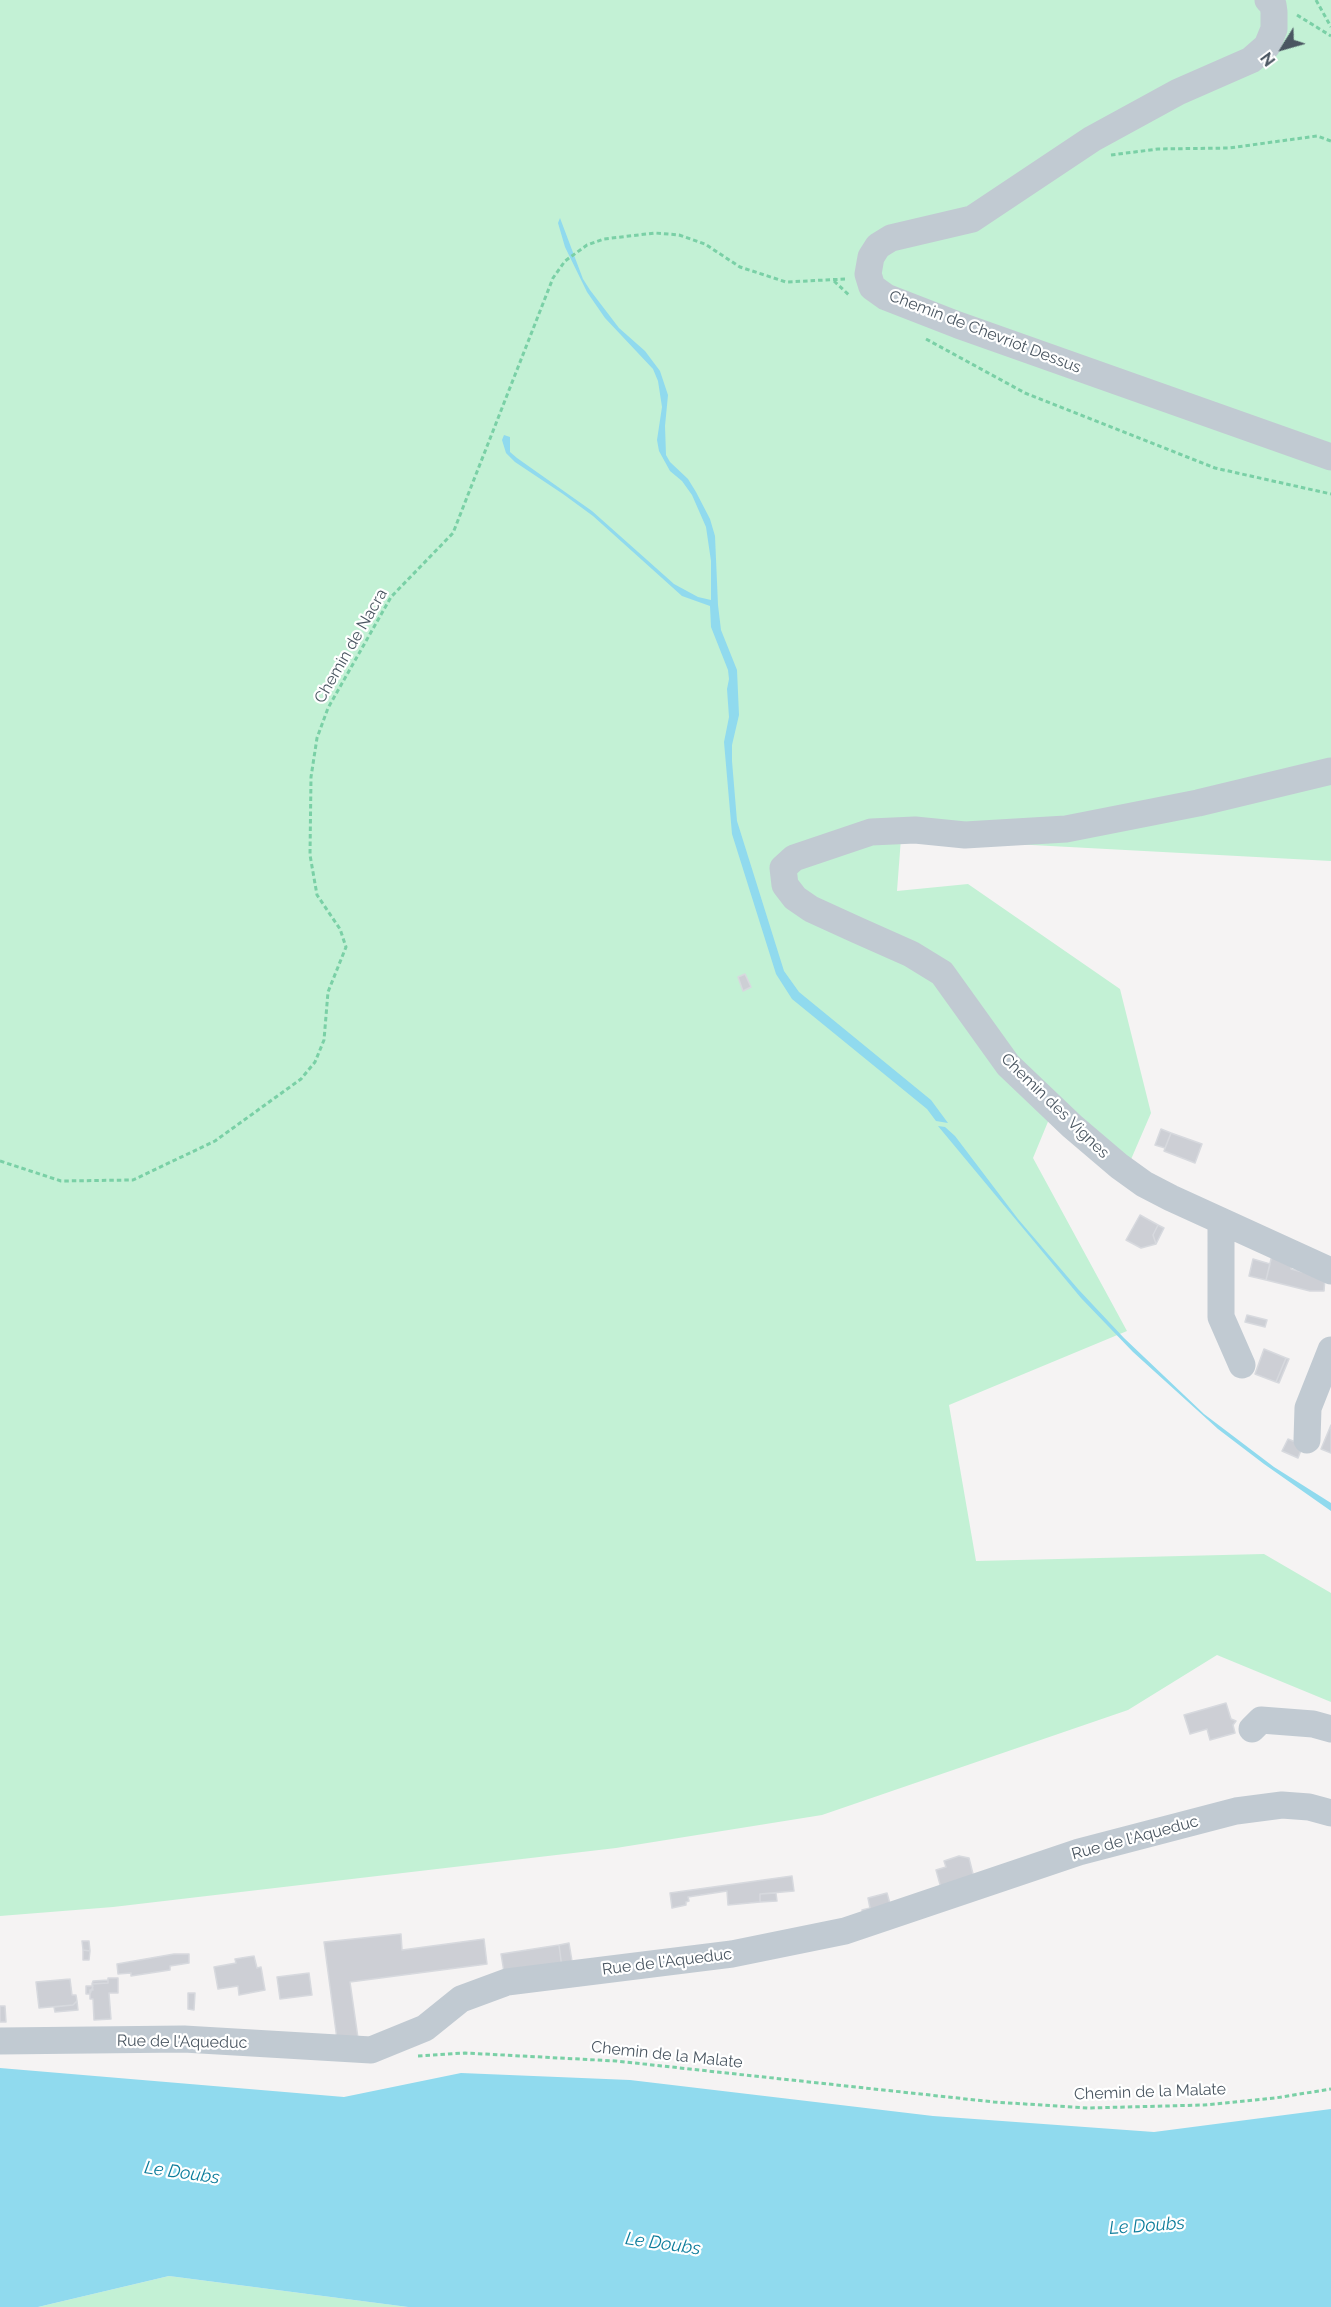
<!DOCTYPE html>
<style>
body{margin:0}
#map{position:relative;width:1331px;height:2307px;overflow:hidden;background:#f5f3f3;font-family:Raleway,sans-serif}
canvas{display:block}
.north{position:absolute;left:1253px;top:18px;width:60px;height:60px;-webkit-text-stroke:4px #fff;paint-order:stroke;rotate:233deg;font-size:16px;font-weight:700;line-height:24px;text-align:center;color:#4a5661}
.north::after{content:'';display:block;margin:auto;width:21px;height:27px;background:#4a5661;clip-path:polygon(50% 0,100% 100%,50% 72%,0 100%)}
</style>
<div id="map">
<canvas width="1331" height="2307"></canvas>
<div class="north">N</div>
</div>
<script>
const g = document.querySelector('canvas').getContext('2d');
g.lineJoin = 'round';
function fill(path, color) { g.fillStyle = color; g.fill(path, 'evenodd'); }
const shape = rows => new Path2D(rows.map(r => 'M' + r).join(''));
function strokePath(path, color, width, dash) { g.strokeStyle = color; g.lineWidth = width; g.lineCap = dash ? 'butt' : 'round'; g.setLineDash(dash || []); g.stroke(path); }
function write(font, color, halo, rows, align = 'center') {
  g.font = font + ' Raleway,sans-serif'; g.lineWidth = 4.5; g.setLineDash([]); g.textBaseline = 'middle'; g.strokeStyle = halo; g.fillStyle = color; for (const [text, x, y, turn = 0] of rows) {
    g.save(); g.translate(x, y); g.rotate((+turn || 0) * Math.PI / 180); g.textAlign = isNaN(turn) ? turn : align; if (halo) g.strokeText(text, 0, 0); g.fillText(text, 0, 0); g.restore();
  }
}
const green = shape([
 [0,0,1331,0,1331,861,901,838,897,891,968,884,1120,989,1151,1113,1129,1164,1052,1112,1033,1158,1127,1331,949,1405,976,1561,1264,1554,1331,1593,1331,1702,1217,1655,1128,1710,822,1815,616,1848,113,1907,0,1916],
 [169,2276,408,2307,38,2307]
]);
const water = shape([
 [560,218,583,279,590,290,619,328,645,351,660,371,668,395,665,426,666,455,670,462,688,479,696,492,710,519,715,536,718,605,721,630,737,670,739,715,732,745,732,761,737,821,784,971,799,992,931,1100,948,1123,936,1121,927,1109,792,999,776,974,732,834,724,742,729,717,727,689,729,679,728,670,711,627,710,606,682,596,593,516,563,494,515,462,506,453,502,440,504,435,510,437,510,452,517,458,592,511,674,584,698,597,711,600,711,561,706,527,692,495,682,481,670,471,659,451,657,440,662,407,658,381,653,369,605,318,587,292,565,247,558,223],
 [938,1126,945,1127,955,1136,1018,1219,1078,1289,1124,1338,1204,1414,1274,1467,1331,1503,1331,1511,1264,1464,1218,1429,1133,1352,1081,1298],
 [0,2068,344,2097,461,2073,630,2080,933,2116,1154,2132,1331,2109,1331,2307,408,2307,169,2276,38,2307,0,2307]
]);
const building = shape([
 [745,974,751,987,743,991,738,977,745,974],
 [1161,1129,1171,1133,1165,1148,1155,1145,1161,1129],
 [1171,1133,1202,1144,1195,1163,1164,1151,1171,1133],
 [1140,1215,1158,1225,1153,1235,1156,1244,1141,1248,1126,1240,1140,1215],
 [1158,1225,1164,1228,1156,1244,1153,1235,1158,1225],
 [1272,1255,1293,1260,1291,1269,1325,1278,1324,1291,1310,1291,1266,1280,1272,1255],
 [1253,1259,1270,1264,1266,1280,1249,1276,1253,1259],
 [1247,1315,1267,1320,1265,1327,1245,1322,1247,1315],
 [1264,1349,1286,1358,1276,1382,1255,1374,1264,1349],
 [1286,1358,1289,1359,1279,1383,1276,1382,1286,1358],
 [1331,1425,1331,1453,1321,1449,1331,1425],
 [1288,1439,1303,1445,1298,1458,1282,1451,1288,1439],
 [1226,1703,1231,1719,1236,1721,1233,1725,1235,1733,1210,1740,1207,1729,1190,1734,1184,1715,1226,1703],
 [959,1856,969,1858,974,1878,941,1888,936,1870,946,1867,944,1861,959,1856],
 [792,1876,794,1891,760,1894,760,1902,728,1905,727,1891,688,1897,689,1901,686,1902,686,1905,672,1908,670,1893,792,1876],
 [776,1893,777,1901,760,1902,760,1894,776,1893],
 [887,1893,892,1911,863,1917,862,1910,870,1908,868,1898,887,1893],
 [401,1934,402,1950,484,1939,487,1964,350,1982,358,2038,337,2039,324,1942,401,1934],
 [82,1941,89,1941,90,1951,83,1950,82,1941],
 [569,1943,573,1967,562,1968,559,1945,569,1943],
 [559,1945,562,1968,505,1978,501,1954,559,1945],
 [83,1950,90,1951,89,1960,83,1960,83,1950],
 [174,1954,189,1954,189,1963,170,1966,170,1970,131,1976,131,1973,118,1974,117,1964,174,1954],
 [254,1956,257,1968,261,1967,265,1990,239,1995,238,1986,218,1989,214,1967,236,1963,235,1959,254,1956],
 [309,1973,312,1995,280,1999,277,1977,309,1973],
 [108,1978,118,1978,118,1993,109,1993,111,2019,94,2020,93,1999,90,1999,90,1990,93,1990,92,1984,108,1983,108,1978],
 [70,1979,72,1995,76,1995,77,2001,73,2005,39,2008,36,1982,70,1979],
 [108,1980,108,1983,92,1984,93,1981,108,1980],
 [86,1986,93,1986,90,1994,86,1994,86,1986],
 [188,1993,195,1993,194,2010,188,2009,188,1993],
 [77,2001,78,2010,55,2012,54,2007,73,2005,77,2001],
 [0,2006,5,2006,6,2022,0,2022,0,2006]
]);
const path = shape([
 [1316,0,1331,27],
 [1297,15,1331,36],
 [1111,155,1158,149,1229,148,1317,136,1331,141],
 [834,281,850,296],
 [926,339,1025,393,1215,468,1331,494],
 [0,1161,61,1181,133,1180,215,1141,301,1079,315,1062,324,1040,328,992,346,947,340,929,317,895,310,855,311,777,317,738,328,708,391,597,453,533,553,278,565,261,587,245,604,239,655,233,679,235,705,244,740,267,786,282,845,279],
 [418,2056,465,2053,616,2061,994,2102,1088,2108,1204,2105,1275,2098,1331,2089]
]);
const minor = shape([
 [1268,0,1273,5,1274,12,1274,29,1267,46,1251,60,1178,92,1092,139,972,219,891,238,878,246,871,257,868,274,872,287,886,297,958,325,1331,457],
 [1331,771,1198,803,1066,829,965,835,915,830,871,832,794,858,783,868,785,885,795,898,811,909,857,930,911,954,942,973,1008,1065,1072,1126,1119,1166,1144,1184,1171,1198,1331,1271],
 [1221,1222,1221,1317,1242,1365],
 [1307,1440,1308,1408,1331,1350],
 [1252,1729,1261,1720,1313,1724,1331,1729],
 [0,2041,184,2039,371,2050,425,2028,461,1999,507,1982,732,1954,845,1931,1079,1852,1236,1811,1282,1805,1309,1807,1331,1813]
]);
const streetNames = [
 ["Chemin de Chevriot Dessus",985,332,21],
 ["Chemin de Nacra",351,646,-60],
 ["Chemin des Vignes",1055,1106,44],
 ["Rue de l'Aqueduc",1135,1838,-15],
 ["Rue de l'Aqueduc",667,1962,-7],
 ["Rue de l'Aqueduc",182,2042,1],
 ["Chemin de la Malate",667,2055,6],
 ["Chemin de la Malate",1150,2092,-2]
];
const waterNames = [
 ["Le Doubs",182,2173,8],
 ["Le Doubs",1147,2226,-4],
 ["Le Doubs",663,2244,8]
];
fill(green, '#c3f1d5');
fill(water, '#90daee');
fill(building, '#cdcfd5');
strokePath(building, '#d7d9de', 1.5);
strokePath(path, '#7ad0a6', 3, [4.5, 3]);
strokePath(minor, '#c1cad2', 27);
write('16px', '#4a5661', '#fff', streetNames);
write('italic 18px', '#0c7c9b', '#fff', waterNames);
</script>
